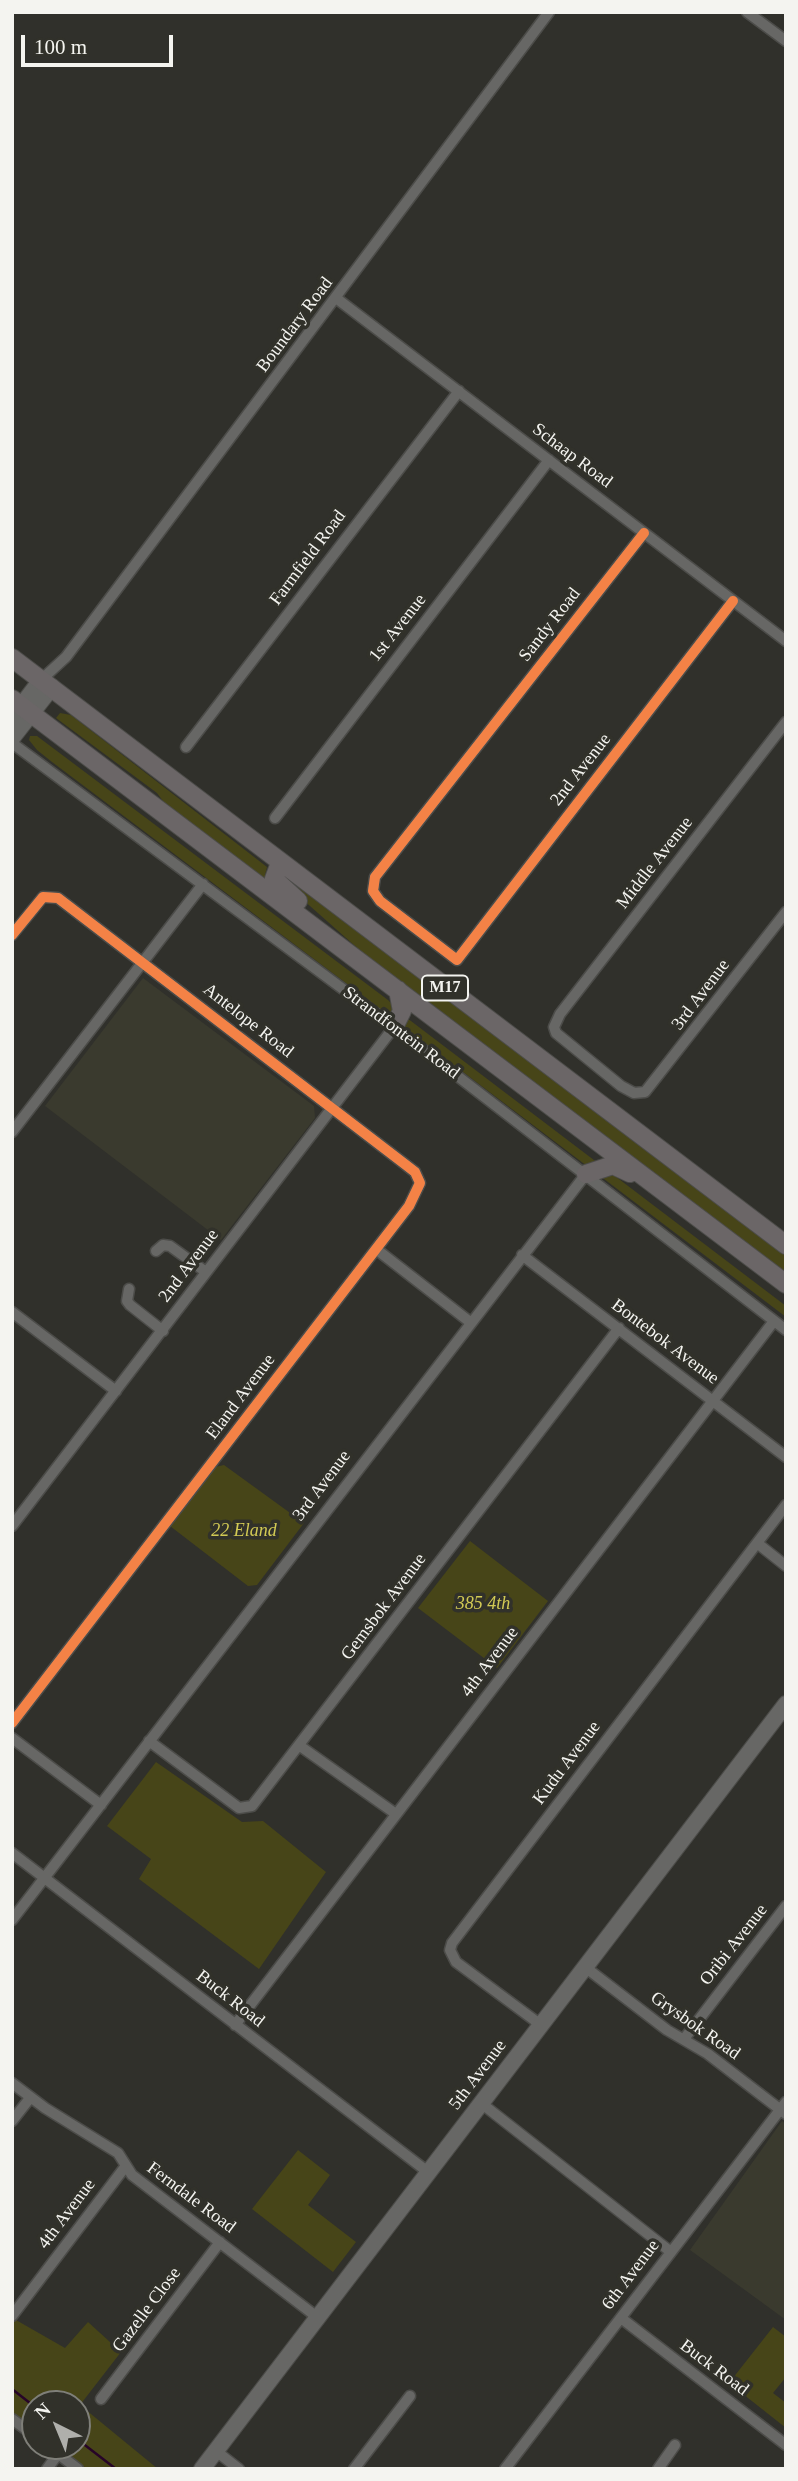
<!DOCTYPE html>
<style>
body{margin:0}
#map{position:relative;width:798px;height:2481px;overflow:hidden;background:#30302b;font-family:Georgia,serif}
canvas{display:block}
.frame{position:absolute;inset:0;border:14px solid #f4f4f0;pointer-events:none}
.north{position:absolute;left:21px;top:2390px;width:70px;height:70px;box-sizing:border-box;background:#31312a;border:2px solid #7f7f79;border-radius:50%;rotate:317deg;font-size:19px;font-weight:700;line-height:28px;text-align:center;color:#f4f4f0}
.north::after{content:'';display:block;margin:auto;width:24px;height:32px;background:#afafab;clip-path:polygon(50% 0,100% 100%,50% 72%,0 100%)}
.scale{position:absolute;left:21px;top:35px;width:152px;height:32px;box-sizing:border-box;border:4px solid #f4f4f0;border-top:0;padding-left:9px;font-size:21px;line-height:24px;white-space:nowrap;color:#f4f4f0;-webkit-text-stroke:5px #31312a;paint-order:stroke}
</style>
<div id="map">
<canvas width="798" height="2481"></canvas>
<div class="frame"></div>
<div class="north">N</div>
<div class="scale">100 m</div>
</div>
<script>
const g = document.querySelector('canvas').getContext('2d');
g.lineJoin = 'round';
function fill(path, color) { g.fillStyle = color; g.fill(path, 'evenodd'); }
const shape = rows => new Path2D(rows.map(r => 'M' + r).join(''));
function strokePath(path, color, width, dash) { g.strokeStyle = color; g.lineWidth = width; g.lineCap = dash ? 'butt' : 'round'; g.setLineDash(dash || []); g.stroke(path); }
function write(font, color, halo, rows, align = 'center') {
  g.font = font + ' Georgia,serif'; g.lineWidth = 7; g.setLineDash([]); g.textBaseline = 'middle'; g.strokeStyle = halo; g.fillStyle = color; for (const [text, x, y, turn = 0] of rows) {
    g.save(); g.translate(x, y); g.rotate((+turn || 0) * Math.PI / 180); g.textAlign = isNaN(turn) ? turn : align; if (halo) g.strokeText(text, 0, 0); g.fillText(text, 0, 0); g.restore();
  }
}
const built = shape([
 [143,978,314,1106,315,1118,221,1240,45,1106],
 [782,2121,786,2124,786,2320,690,2250]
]);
const green = shape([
 [60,713,71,715,267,867,265,875,274,891,169,809,157,793,56,718],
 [30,736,37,736,388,1000,393,1005,392,1012,383,1011,52,762,37,750,29,740],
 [283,875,786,1256,786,1274,372,961,284,883],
 [407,1018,786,1306,786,1317,405,1028],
 [224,1465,304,1523,257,1585,248,1586,170,1526,215,1467],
 [470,1541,548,1601,497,1668,418,1608],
 [156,1762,242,1822,263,1821,326,1872,259,1969,139,1879,151,1859,107,1826],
 [298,2150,330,2175,308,2205,356,2242,333,2272,252,2209],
 [16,2320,65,2348,88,2322,121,2352,80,2405,158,2469,87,2469,57,2446,77,2446,77,2404,35,2404,35,2429,12,2412,12,2325],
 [773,2327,786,2337,786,2377,773,2393,786,2403,786,2428,729,2383]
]);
const stream = shape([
 [12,2389,35,2407],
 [77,2439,116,2469]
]);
const street = shape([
 [747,12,786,41],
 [336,298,786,641],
 [644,533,375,877,373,891,380,901,457,960,733,601],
 [41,680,66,657,549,12],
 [786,722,560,1014,554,1027,556,1033,621,1086,634,1093,645,1092,786,912],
 [12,743,394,1027,786,1330],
 [186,747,459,391],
 [275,818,549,460],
 [12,935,43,897,58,898,406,1165,415,1172,420,1183,409,1206,12,1723],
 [12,1132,203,884],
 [376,1249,470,1322],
 [156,1251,163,1245,170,1246,206,1272],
 [522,1255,786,1457],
 [129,1289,127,1301,130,1305,163,1331],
 [12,1312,116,1391],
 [12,1526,394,1027],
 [757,1543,786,1566],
 [12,1738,101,1805],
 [149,1741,239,1808,252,1806,619,1328],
 [300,1746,396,1814],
 [12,1853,428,2172],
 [12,1920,586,1174],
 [585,1967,667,2030,708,2054,786,2114],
 [235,2025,774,1321],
 [541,2025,456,1962,450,1950,452,1943,786,1505],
 [684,2039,786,1906],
 [12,2083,45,2108,118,2153,132,2175,317,2317],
 [481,2103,671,2252],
 [12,2121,30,2098],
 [12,2316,125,2167],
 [621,2318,786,2445],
 [101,2399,220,2242],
 [12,2419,35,2436],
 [48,2446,78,2469],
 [216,2451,239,2469],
 [47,2469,58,2454],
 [354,2469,410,2396],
 [505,2469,786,2102],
 [658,2469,675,2445]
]);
const secondary = shape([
 [12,718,41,680],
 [12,738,52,687],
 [202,2469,786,1704]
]);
const primary = shape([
 [12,658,786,1245],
 [12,699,786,1284],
 [280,863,274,879,298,901],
 [394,1027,402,1011,398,990],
 [586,1174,613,1165,630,1173]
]);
const cycleway = shape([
 [644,533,375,877,373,891,380,901,457,960,733,601],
 [12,935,43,897,58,898,406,1165,415,1172,420,1183,409,1206,12,1723]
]);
const shields = [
 [445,988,46]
];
const shieldNames = [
 ["M17",445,988]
];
const streetNames = [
 ["Boundary Road",295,325,-53],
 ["Schaap Road",572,456,37],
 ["Farmfield Road",308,558,-53],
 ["Sandy Road",550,625,-52],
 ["1st Avenue",398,628,-52],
 ["2nd Avenue",581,770,-52],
 ["Middle Avenue",655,863,-52],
 ["3rd Avenue",701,995,-53],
 ["Antelope Road",248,1021,38],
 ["Strandfontein Road",401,1033,37],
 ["2nd Avenue",189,1266,-53],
 ["Bontebok Avenue",665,1342,37],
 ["Eland Avenue",241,1397,-53],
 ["3rd Avenue",322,1486,-53],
 ["Gemsbok Avenue",384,1607,-53],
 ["4th Avenue",490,1662,-53],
 ["Kudu Avenue",567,1763,-53],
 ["Oribi Avenue",734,1945,-52],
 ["Buck Road",230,1999,38],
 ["Grysbok Road",695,2026,35],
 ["5th Avenue",478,2075,-53],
 ["Ferndale Road",191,2198,37],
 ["4th Avenue",67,2214,-53],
 ["6th Avenue",631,2275,-53],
 ["Gazelle Close",147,2310,-53],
 ["Buck Road",714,2368,37]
];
const parkNames = [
 ["22 Eland",244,1531],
 ["385 4th",483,1604]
];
fill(built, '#3a3a2e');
fill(green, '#474518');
strokePath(stream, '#270528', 2.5);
strokePath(street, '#4c4c49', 13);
strokePath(secondary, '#4c4c49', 18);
strokePath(primary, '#4c4c49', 20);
strokePath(street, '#676765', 10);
strokePath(secondary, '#676765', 16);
strokePath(primary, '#6b6667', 18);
strokePath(cycleway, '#f48246', 10);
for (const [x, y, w] of shields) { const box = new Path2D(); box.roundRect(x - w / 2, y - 12.5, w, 25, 5); g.fillStyle = '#31312a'; g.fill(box); strokePath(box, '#f4f4f0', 2); }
write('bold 16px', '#f4f4f0', null, shieldNames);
write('18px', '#f4f4f0', '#31312a', streetNames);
write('italic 18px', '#d2ca54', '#31312a', parkNames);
</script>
